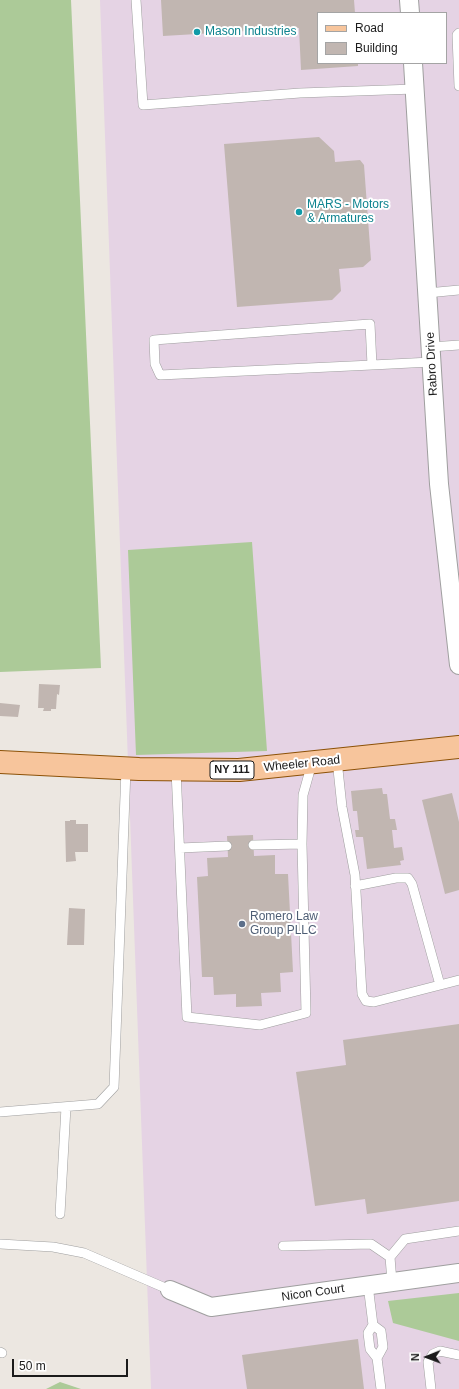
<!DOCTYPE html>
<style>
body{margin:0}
#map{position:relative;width:459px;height:1389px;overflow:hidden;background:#ece7e1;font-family:Arial,sans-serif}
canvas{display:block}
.legend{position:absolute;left:317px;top:12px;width:130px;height:52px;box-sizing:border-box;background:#fff;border:1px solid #a4a4a4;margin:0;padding:5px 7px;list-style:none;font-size:12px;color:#1b1b1b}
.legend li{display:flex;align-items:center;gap:8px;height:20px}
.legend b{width:20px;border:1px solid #a4a4a4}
.north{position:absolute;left:407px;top:1337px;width:40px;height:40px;-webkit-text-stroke:3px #fff;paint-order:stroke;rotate:269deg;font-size:11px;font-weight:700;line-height:16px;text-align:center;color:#1b1b1b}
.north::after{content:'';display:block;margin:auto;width:14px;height:18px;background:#1b1b1b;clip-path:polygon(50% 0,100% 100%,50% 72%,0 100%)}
.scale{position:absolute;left:12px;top:1359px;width:116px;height:18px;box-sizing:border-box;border:2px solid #1b1b1b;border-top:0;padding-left:5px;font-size:12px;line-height:14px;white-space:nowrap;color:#1b1b1b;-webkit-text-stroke:3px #fff;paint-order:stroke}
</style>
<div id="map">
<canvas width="459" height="1389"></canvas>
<ul class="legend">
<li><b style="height:5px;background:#f7c59c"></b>Road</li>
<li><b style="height:11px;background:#c1b6b1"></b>Building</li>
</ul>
<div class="north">N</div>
<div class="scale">50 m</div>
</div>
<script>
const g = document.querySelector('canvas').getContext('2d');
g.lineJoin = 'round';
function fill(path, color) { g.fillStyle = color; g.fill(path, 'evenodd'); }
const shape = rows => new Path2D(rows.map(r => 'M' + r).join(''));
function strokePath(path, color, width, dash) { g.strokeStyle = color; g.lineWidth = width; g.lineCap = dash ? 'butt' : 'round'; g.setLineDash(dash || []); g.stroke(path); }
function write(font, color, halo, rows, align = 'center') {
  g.font = font + ' Arial,sans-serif'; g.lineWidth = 4; g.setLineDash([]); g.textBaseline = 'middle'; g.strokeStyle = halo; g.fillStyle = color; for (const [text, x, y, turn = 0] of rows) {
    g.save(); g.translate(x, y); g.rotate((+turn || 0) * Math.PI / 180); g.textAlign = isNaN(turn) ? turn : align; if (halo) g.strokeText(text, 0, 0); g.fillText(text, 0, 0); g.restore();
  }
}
const industrial = shape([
 [100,0,459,0,459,1389,151,1389],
 [318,13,446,13,446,63,318,63]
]);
const forest = shape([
 [0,0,71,0,101,668,0,672],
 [252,542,267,751,136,755,128,550],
 [459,1293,459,1341,393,1323,388,1301],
 [60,1382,81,1389,46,1389]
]);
const building = shape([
 [161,0,354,0,355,13,318,13,318,63,358,63,358,66,301,70,299,28,163,36],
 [319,137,334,151,335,162,360,160,364,165,371,260,363,267,339,269,341,291,332,300,237,307,224,144],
 [39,684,60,685,59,695,57,694,56,709,51,709,51,711,43,711,44,708,38,708],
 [0,703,20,705,18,717,0,716],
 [382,788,383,794,387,794,390,819,395,819,397,830,392,830,394,848,402,847,404,860,400,861,401,865,367,869,363,837,356,837,355,830,359,830,357,811,353,811,351,791],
 [452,793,459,822,459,890,445,894,422,800],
 [70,820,76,820,76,824,88,824,88,852,75,852,76,861,66,862,65,821,70,821],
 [253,835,254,856,275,855,275,874,288,874,293,972,280,973,281,992,261,993,262,1006,236,1007,236,994,214,995,213,977,202,977,197,877,208,876,207,858,228,857,227,836],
 [69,908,85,909,84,945,67,945],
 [459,1024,459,1201,367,1214,365,1199,315,1206,296,1072,346,1065,343,1040],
 [358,1339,364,1389,247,1389,242,1355]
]);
const lane = shape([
 [136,0,143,105,300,93,415,89],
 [459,33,457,35,459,86],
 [427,293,459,290],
 [431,347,459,345],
 [372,365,370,324,154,340,155,364,160,375,372,365,431,362],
 [337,760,342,807,355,875,362,994,366,1001,374,1002,459,980],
 [176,770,187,1017,260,1025,306,1013,302,844,303,795,312,763],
 [253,845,302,844],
 [180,848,227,846],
 [355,886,396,878,408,878,412,884,440,985],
 [0,1112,98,1104,114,1087,126,769],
 [60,1214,66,1107],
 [0,1244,53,1247,84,1253,170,1290],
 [283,1246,371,1244,390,1257,405,1239,459,1231],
 [390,1257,392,1282],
 [368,1285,373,1325,381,1331,383,1347,377,1358,370,1349,368,1333,373,1325],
 [0,1352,2,1353],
 [377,1358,381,1389],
 [431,1389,428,1362,433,1354,440,1351,459,1355]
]);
const street = shape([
 [409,0,410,13],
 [413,63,439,484,459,665],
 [170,1290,211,1307,459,1273]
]);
const primary = shape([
 [0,762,139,769,239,770,459,747]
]);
const markers = [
 [197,32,4,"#0f9aa8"],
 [299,212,4,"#0f9aa8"],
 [242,924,4,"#5c6f8a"]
];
const shields = [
 [232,770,44]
];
const shieldNames = [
 ["NY 111",232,770]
];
const cultureNames = [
 ["Mason Industries",205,32],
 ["MARS - Motors",307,205],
 ["& Armatures",307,219]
];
const streetNames = [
 ["Rabro Drive",432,364,-93],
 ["Wheeler Road",302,764,-6],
 ["Nicon Court",313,1293,-8]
];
const serviceNames = [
 ["Romero Law",250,917],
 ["Group PLLC",250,931]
];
fill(industrial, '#e5d3e4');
fill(forest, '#acca98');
fill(building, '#c1b6b1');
strokePath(lane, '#9f9f9f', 10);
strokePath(street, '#9f9f9f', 20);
strokePath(primary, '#8c5107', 24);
strokePath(lane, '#fff', 9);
strokePath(street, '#fff', 18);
strokePath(primary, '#f7c59c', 22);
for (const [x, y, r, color] of markers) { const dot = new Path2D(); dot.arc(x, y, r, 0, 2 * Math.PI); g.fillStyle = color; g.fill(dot); strokePath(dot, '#fff', 1.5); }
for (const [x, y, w] of shields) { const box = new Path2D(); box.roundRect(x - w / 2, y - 9, w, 18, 3); g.fillStyle = '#fff'; g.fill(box); strokePath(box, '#1b1b1b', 1); }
write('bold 11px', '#1b1b1b', null, shieldNames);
write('12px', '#0d838f', '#fff', cultureNames, 'left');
write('12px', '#1b1b1b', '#fff', streetNames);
write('12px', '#4e5e75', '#fff', serviceNames, 'left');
</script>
